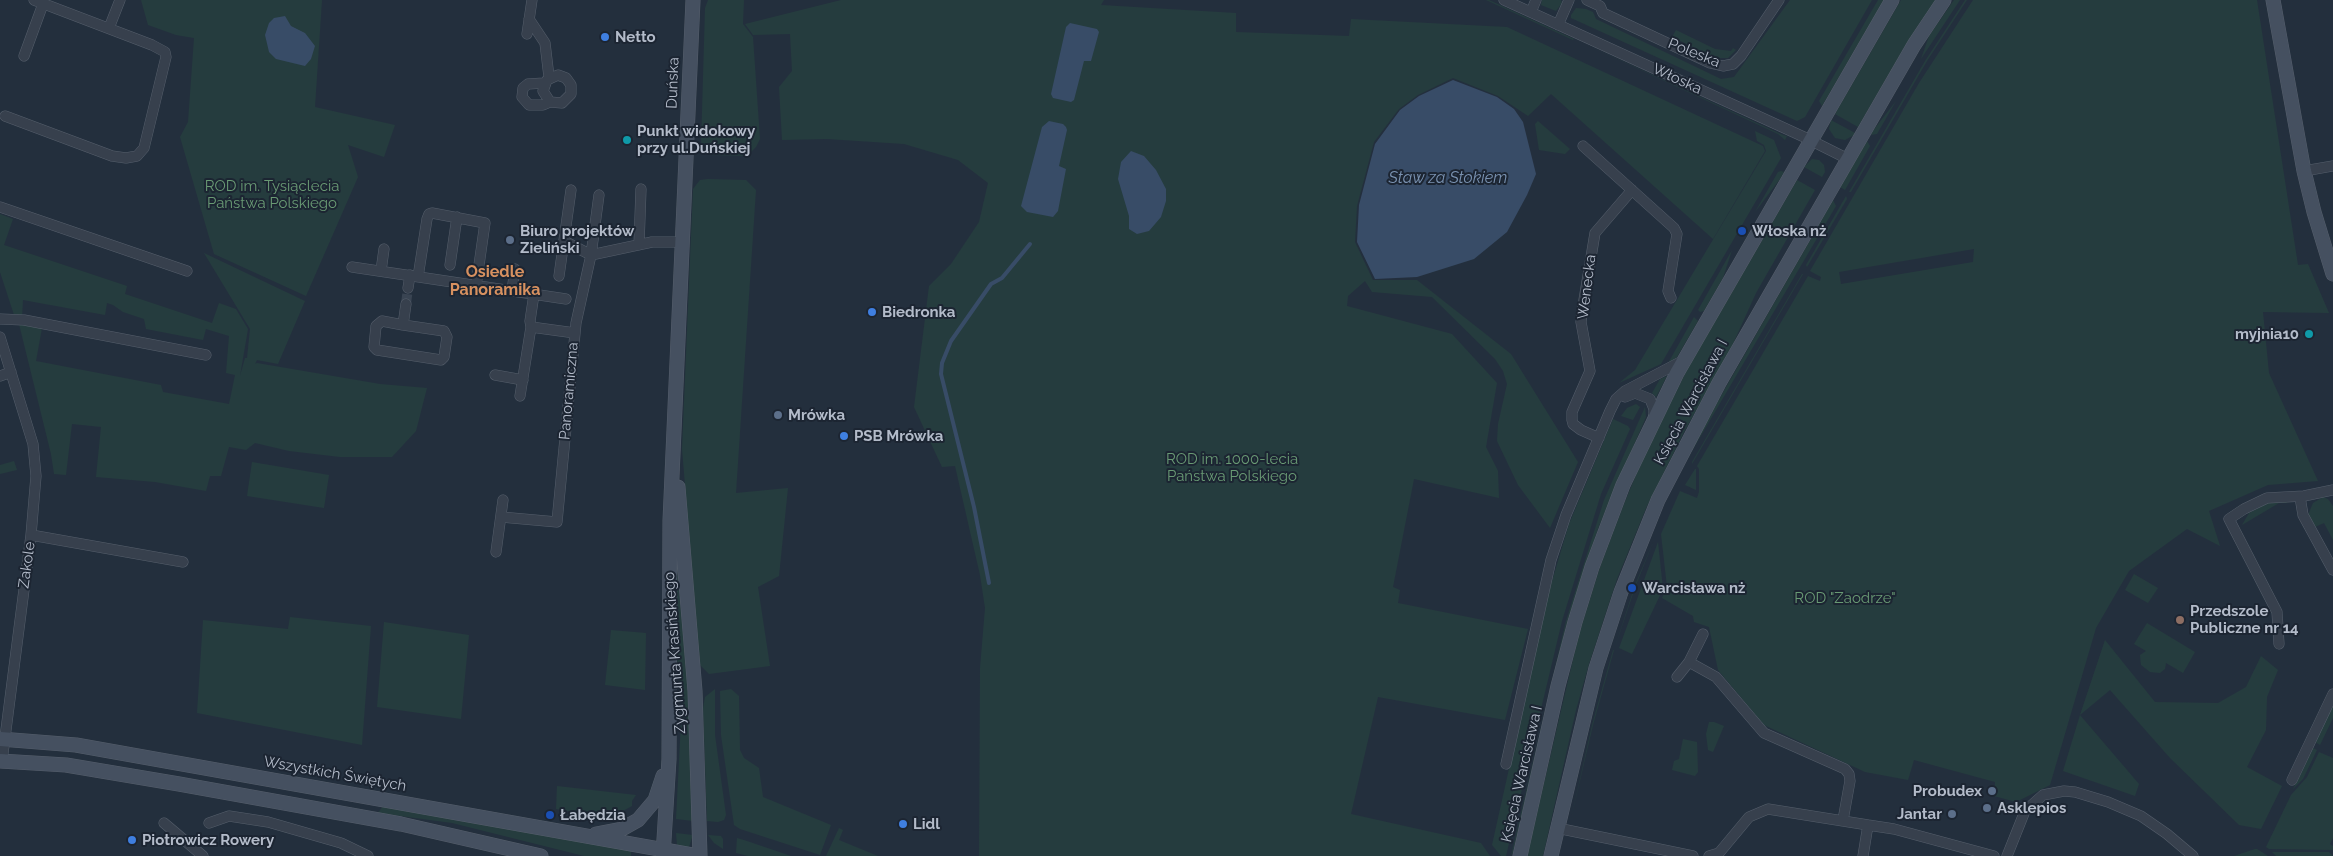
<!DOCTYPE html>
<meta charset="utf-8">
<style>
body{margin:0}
canvas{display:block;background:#232f3d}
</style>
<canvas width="2333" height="856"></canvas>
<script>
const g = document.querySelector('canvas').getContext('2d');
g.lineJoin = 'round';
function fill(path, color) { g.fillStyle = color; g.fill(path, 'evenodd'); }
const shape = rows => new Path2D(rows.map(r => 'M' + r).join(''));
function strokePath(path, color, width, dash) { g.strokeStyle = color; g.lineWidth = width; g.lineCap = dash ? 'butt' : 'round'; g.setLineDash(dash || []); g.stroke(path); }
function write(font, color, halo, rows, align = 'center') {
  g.font = font + ' Raleway,sans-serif'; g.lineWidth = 4; g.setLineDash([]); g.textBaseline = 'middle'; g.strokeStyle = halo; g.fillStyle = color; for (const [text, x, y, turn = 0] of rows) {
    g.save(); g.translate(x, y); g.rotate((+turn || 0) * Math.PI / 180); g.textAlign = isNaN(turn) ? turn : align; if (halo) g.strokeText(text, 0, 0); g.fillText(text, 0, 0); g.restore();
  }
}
const green = shape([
 [141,0,322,0,315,107,395,125,384,157,348,145,358,177,306,296,214,254,180,137,188,122,194,38,176,35,148,25],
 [708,0,744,0,743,24,753,37,760,139,756,147,747,156,710,155,703,152,701,146,705,8],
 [841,0,1104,0,1101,5,1236,13,1236,32,1349,36,1351,19,1507,27,1763,146,1765,151,1713,239,1551,94,1528,116,1498,96,1453,78,1418,95,1399,109,1374,142,1357,206,1355,242,1373,280,1417,280,1511,354,1578,462,1550,528,1518,485,1497,441,1498,424,1507,384,1503,371,1495,359,1432,297,1372,292,1365,281,1348,296,1347,306,1452,334,1497,383,1486,447,1498,471,1499,498,1414,479,1393,587,1400,590,1398,603,1528,629,1505,720,1378,697,1351,814,1481,843,1490,856,979,856,980,668,985,608,980,575,955,466,942,467,914,407,929,286,951,264,979,222,988,183,958,160,904,144,827,139,782,140,779,87,792,71,790,34,753,35,745,24],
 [1486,0,1489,0,1574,39,1573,40],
 [1542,0,1561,0,1562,3,1556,11,1541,5],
 [1790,0,1872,0,1805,117,1797,121,1571,18,1571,15,1576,8,1586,9,1593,12,1596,19,1721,79,1734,77],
 [1878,0,1884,0,1822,106,1819,101],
 [1901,0,1935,0,1904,48,1858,127,1835,114],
 [1954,0,1960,0,1921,59,1929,36],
 [1965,0,1967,0,1927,61,1851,192,1849,192,1925,61],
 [1973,0,2257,0,2298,265,2308,264,2329,313,2263,312,2269,373,2318,481,2268,485,2209,511,2220,546,2187,529,2129,571,2096,628,2050,785,2016,802,1994,796,1995,782,1914,760,1908,780,1865,772,1764,725,1718,670,1709,627,1694,622,1693,616,1662,598,1667,587,1661,534,1680,491,1697,498,1699,492,1699,469,1697,466,1808,276,1820,281,1821,277,1810,271,1919,83],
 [1974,249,1973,262,1841,284,1839,272],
 [1676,30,1715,49,1731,51,1733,48,1736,50,1728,58,1716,58,1672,37],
 [1581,42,1783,135,1787,136,1785,140,1778,134],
 [1896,101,1877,134,1871,135,1872,132],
 [1831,120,1855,133,1854,135,1845,140,1835,138,1829,129],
 [1538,121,1570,149,1565,154,1539,150,1535,124],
 [1755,131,1774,140,1781,158,1661,364,1619,383,1635,370,1766,151,1764,145,1757,141],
 [1867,141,1870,146,1845,190,1840,187],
 [1812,159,1819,160,1824,165,1825,172,1822,177,1804,167],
 [1781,171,1784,172,1780,179,1755,212,1778,172],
 [708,179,746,180,756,190,736,493,788,488,779,576,758,587,770,666,709,674,700,665,682,449,693,189,700,180],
 [1797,180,1815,190,1756,293,1732,346,1684,432,1647,506,1617,579,1589,664,1576,710,1543,856,1527,856,1579,634,1601,564,1624,504,1643,458,1688,368],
 [1846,196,1847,199,1807,267,1806,265],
 [1833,200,1836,206,1679,473,1702,429],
 [0,214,13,219,4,245,127,286,125,294,212,323,219,303,236,309,248,329,240,376,245,358,247,358,250,329,204,253,305,301,278,364,257,360,255,364,257,363,380,384,427,388,416,431,392,457,340,457,289,451,255,443,246,450,229,447,221,476,210,476,206,491,155,482,96,477,101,427,72,424,66,475,54,474,51,454,19,324,42,328,36,361,161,385,163,392,229,404,235,375,226,373,229,336,206,329,203,340,146,329,144,319,123,312,113,305,107,303,105,315,23,300,22,318,15,318,0,272],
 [1732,250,1723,278,1704,311,1700,312,1698,310],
 [1802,274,1803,274,1692,464,1692,462],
 [1694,317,1698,321,1677,357,1667,365],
 [1667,376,1656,397,1652,393,1660,379],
 [1636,404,1640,407,1633,420,1621,416,1627,408],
 [1645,407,1646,417,1599,526,1567,622,1513,852,1511,856,1566,621,1604,500],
 [1613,419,1628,426,1630,429,1601,494,1562,621,1506,856,1501,856,1492,845,1547,598,1569,524],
 [14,461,17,470,0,474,0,465],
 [252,462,329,475,324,508,247,496],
 [1695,469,1696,469,1696,490,1685,485],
 [2323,497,2328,499,2333,506,2333,540,2324,523,2315,527,2308,515,2313,503],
 [2284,501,2288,503,2279,503,2242,525,2249,513,2270,502],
 [1654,540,1636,585,1615,647,1635,585],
 [1658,542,1663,589,1632,654,1619,648],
 [677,570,690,707,693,821,676,819,682,702,675,640],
 [2134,574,2158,588,2148,603,2125,590],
 [290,617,371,626,362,745,197,713,203,620,288,629],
 [384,622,469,635,461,719,377,707],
 [2147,623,2195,652,2183,673,2166,663,2165,669,2160,673,2150,672,2141,665,2140,655,2146,651,2134,644],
 [611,630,646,633,645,690,605,685],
 [2105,640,2155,702,2218,703,2246,687,2261,656,2278,670,2267,697,2266,730,2247,767,2282,786,2261,829,2239,825,2170,758,2110,690,2080,715,2139,784,2135,796,2063,771,2080,715],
 [1613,650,1614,650,1593,725,1571,819,1592,725],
 [715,689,715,735,726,815,724,820,718,822,707,821,703,708,705,697],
 [731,689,739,696,740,750,744,758,759,768,763,797,831,825,820,855,740,829,734,825,721,735,720,691],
 [2333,704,2333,718,2320,745,2315,742],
 [1709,722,1714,722,1724,726,1713,752,1708,750,1706,734],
 [1683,739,1697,742,1698,772,1695,776,1672,770,1674,761,1679,759],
 [2313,748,2317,750,2303,779,2293,789],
 [2319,752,2333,758,2333,838,2330,844,2333,846,2333,850,2269,849,2266,847,2291,795,2307,777],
 [557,786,636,795,632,801,632,806,621,812,599,816,556,809],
 [383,806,631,850,631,856,584,856,452,823,378,813],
 [839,828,843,830,839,840,878,856,826,856],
 [676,833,693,835,689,847,677,845],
 [708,835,721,836,723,839,723,849,714,843],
 [737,838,747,841,791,856,748,856,736,853],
 [2257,849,2268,856,2234,856,2255,849],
 [2272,852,2329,852,2333,856,2276,856]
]);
const water = shape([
 [285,16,291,26,305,33,315,46,311,59,305,66,276,59,269,52,265,35,269,23,274,18],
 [1070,23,1097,29,1099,32,1091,61,1084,61,1074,100,1071,102,1053,98,1051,94,1066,27],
 [1453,80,1497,97,1514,109,1523,122,1536,174,1527,195,1507,232,1474,259,1417,277,1375,279,1357,242,1359,205,1375,144,1400,110,1419,96],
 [1049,121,1063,124,1066,127,1067,130,1059,166,1066,169,1058,211,1053,217,1027,212,1021,206,1042,127],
 [1131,151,1144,156,1156,170,1166,189,1166,201,1161,217,1149,231,1137,234,1129,229,1129,216,1118,179,1121,162]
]);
const stream = shape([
 [989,583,974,507,941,374,942,363,951,341,991,284,1002,278,1030,244]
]);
const streetTunnel = shape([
 [406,304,408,288]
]);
const street = shape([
 [1504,0,1804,137,1848,159],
 [1587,0,1600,6,1603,13,1710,63,1723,66,1733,64,1741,56,1779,0],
 [1531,12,1536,0],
 [529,19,545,43,549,77],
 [1558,25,1569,0],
 [109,28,120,0],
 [527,34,532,0],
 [24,56,43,4],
 [544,83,528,84,523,88,522,97,529,105,543,105,550,102,562,103,571,94,571,85,566,78,558,75,547,80,543,91,550,102],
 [5,116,112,156,126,158,137,156,144,148,166,57,165,52,152,45,34,0],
 [1583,146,1674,228,1677,234,1668,291,1671,298],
 [2304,171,2333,166],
 [0,207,187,271],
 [564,241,591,255,599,195],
 [639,245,641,189],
 [450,265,457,217],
 [352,267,566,299],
 [381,271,384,249],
 [559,276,571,190],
 [418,277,427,219,429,214,432,213,485,223,476,286],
 [408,288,410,275],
 [512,291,515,269],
 [534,294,530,321,531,327,575,333],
 [0,319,24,320,206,355],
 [403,325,444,331,447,337,444,357,441,360,377,350,374,347,376,326,382,321,403,325,406,304],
 [0,337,33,444,36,476,31,535,2,761],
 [495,375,523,380],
 [0,376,11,372],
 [520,396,531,327],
 [1625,397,1635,393,1650,399,1654,409,1654,418],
 [1599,438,1581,430,1573,424,1572,420,1572,412,1590,371,1581,322,1583,306,1595,233,1632,190],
 [2300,497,2303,515,2333,570],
 [501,517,557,522,576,323,591,255,652,242,683,242],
 [31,535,183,562],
 [496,552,503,500],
 [2279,644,2277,612,2229,519,2244,509,2267,498,2304,496,2333,490],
 [1689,662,1716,677,1764,733,1845,769,1849,774,1850,781,1843,820],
 [1677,677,1689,662,1703,634],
 [1506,764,1551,560,1566,515,1610,411,1616,399,1625,391,1684,360],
 [2292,780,2333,694],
 [164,823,203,856],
 [209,823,229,816,268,822,341,843,368,856],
 [1557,828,1693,856],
 [1709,856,1719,853,1749,817,1768,809,1868,825],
 [1863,856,1868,825,1894,829,1994,856],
 [2007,856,2025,811,2043,795,2064,791,2075,792,2108,802,2141,816,2167,834,2193,856]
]);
const secondary = shape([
 [2273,0,2304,171,2314,212,2333,274],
 [678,487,695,691,700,856],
 [0,739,76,745,698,856],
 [0,761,66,765,179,784,401,824,541,856],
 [596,834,622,829,638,820,655,800,663,776],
 [663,856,669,759,670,521,693,0],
 [1520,856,1558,686,1575,622,1592,567,1623,485,1677,373,1892,0],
 [1551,856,1596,668,1621,592,1658,500,1719,383,1914,45,1944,0]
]);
const markers = [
 [605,37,5,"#3f7fe0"],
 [627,140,5,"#0f9aa8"],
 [1742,231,5,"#1a4fb4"],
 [510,240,5,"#5c6f8a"],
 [872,312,5,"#3f7fe0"],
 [2309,334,5,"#0f9aa8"],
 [778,415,5,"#5c6f8a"],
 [844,436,5,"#3f7fe0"],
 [1632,588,5,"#1a4fb4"],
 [2180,620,5,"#8d6e63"],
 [1992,791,5,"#5c6f8a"],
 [1987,808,5,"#5c6f8a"],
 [1952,814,5,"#5c6f8a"],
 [550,815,5,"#1a4fb4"],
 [903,824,5,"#3f7fe0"],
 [132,840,5,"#3f7fe0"]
];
const poiNames = [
 ["Netto",615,37],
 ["Punkt widokowy",637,131],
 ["przy ul.Duńskiej",637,148],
 ["Biuro projektów",520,231],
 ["Zieliński",520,248],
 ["Włoska nż",1752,231],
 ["Biedronka",882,312],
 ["myjnia10",2299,334,"right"],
 ["Mrówka",788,415],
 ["PSB Mrówka",854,436],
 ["Warcisława nż",1642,588],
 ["Przedszole",2190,611],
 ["Publiczne nr 14",2190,628],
 ["Probudex",1982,791,"right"],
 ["Asklepios",1997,808],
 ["Jantar",1942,814,"right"],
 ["Łabędzia",560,815],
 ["Lidl",913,824],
 ["Piotrowicz Rowery",142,840]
];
const streetNames = [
 ["Poleska",1694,53,22],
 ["Włoska",1677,79,25],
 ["Duńska",673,83,-88],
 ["Wenecka",1587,287,-83],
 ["Panoramiczna",569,391,-85],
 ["Księcia Warcisława I",1691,402,-62],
 ["Zakole",27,565,-82],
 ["Zygmunta Krasińskiego",675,653,-94],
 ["Wszystkich Świętych",335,774,10],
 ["Księcia Warcisława I",1522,774,-77]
];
const parkNames = [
 ["ROD im. Tysiąclecia",272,186],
 ["Państwa Polskiego",272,203],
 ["ROD im. 1000-lecia",1232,459],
 ["Państwa Polskiego",1232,476],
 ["ROD \"Zaodrze\"",1845,598]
];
const waterNames = [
 ["Staw za Stokiem",1448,178]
];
const neighbourhoodNames = [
 ["Osiedle",495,272],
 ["Panoramika",495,290]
];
fill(green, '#253c3e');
fill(water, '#384c67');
strokePath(stream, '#384c67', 4);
strokePath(streetTunnel, '#394452', 10, [10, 5]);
strokePath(street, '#555e6b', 11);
strokePath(secondary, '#555e6b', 15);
strokePath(street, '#37404d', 10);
strokePath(secondary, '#455060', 14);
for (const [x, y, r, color] of markers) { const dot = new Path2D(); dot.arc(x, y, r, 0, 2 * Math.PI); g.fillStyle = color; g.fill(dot); strokePath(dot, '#1c2532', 2); }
write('bold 15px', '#b3bbc9', '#1c2532', poiNames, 'left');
write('15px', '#b3bbc9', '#1c2532', streetNames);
write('15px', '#699a74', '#1c2532', parkNames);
write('italic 16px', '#7a92b1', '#1c2532', waterNames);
write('bold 16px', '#d79160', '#1c2532', neighbourhoodNames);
</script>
